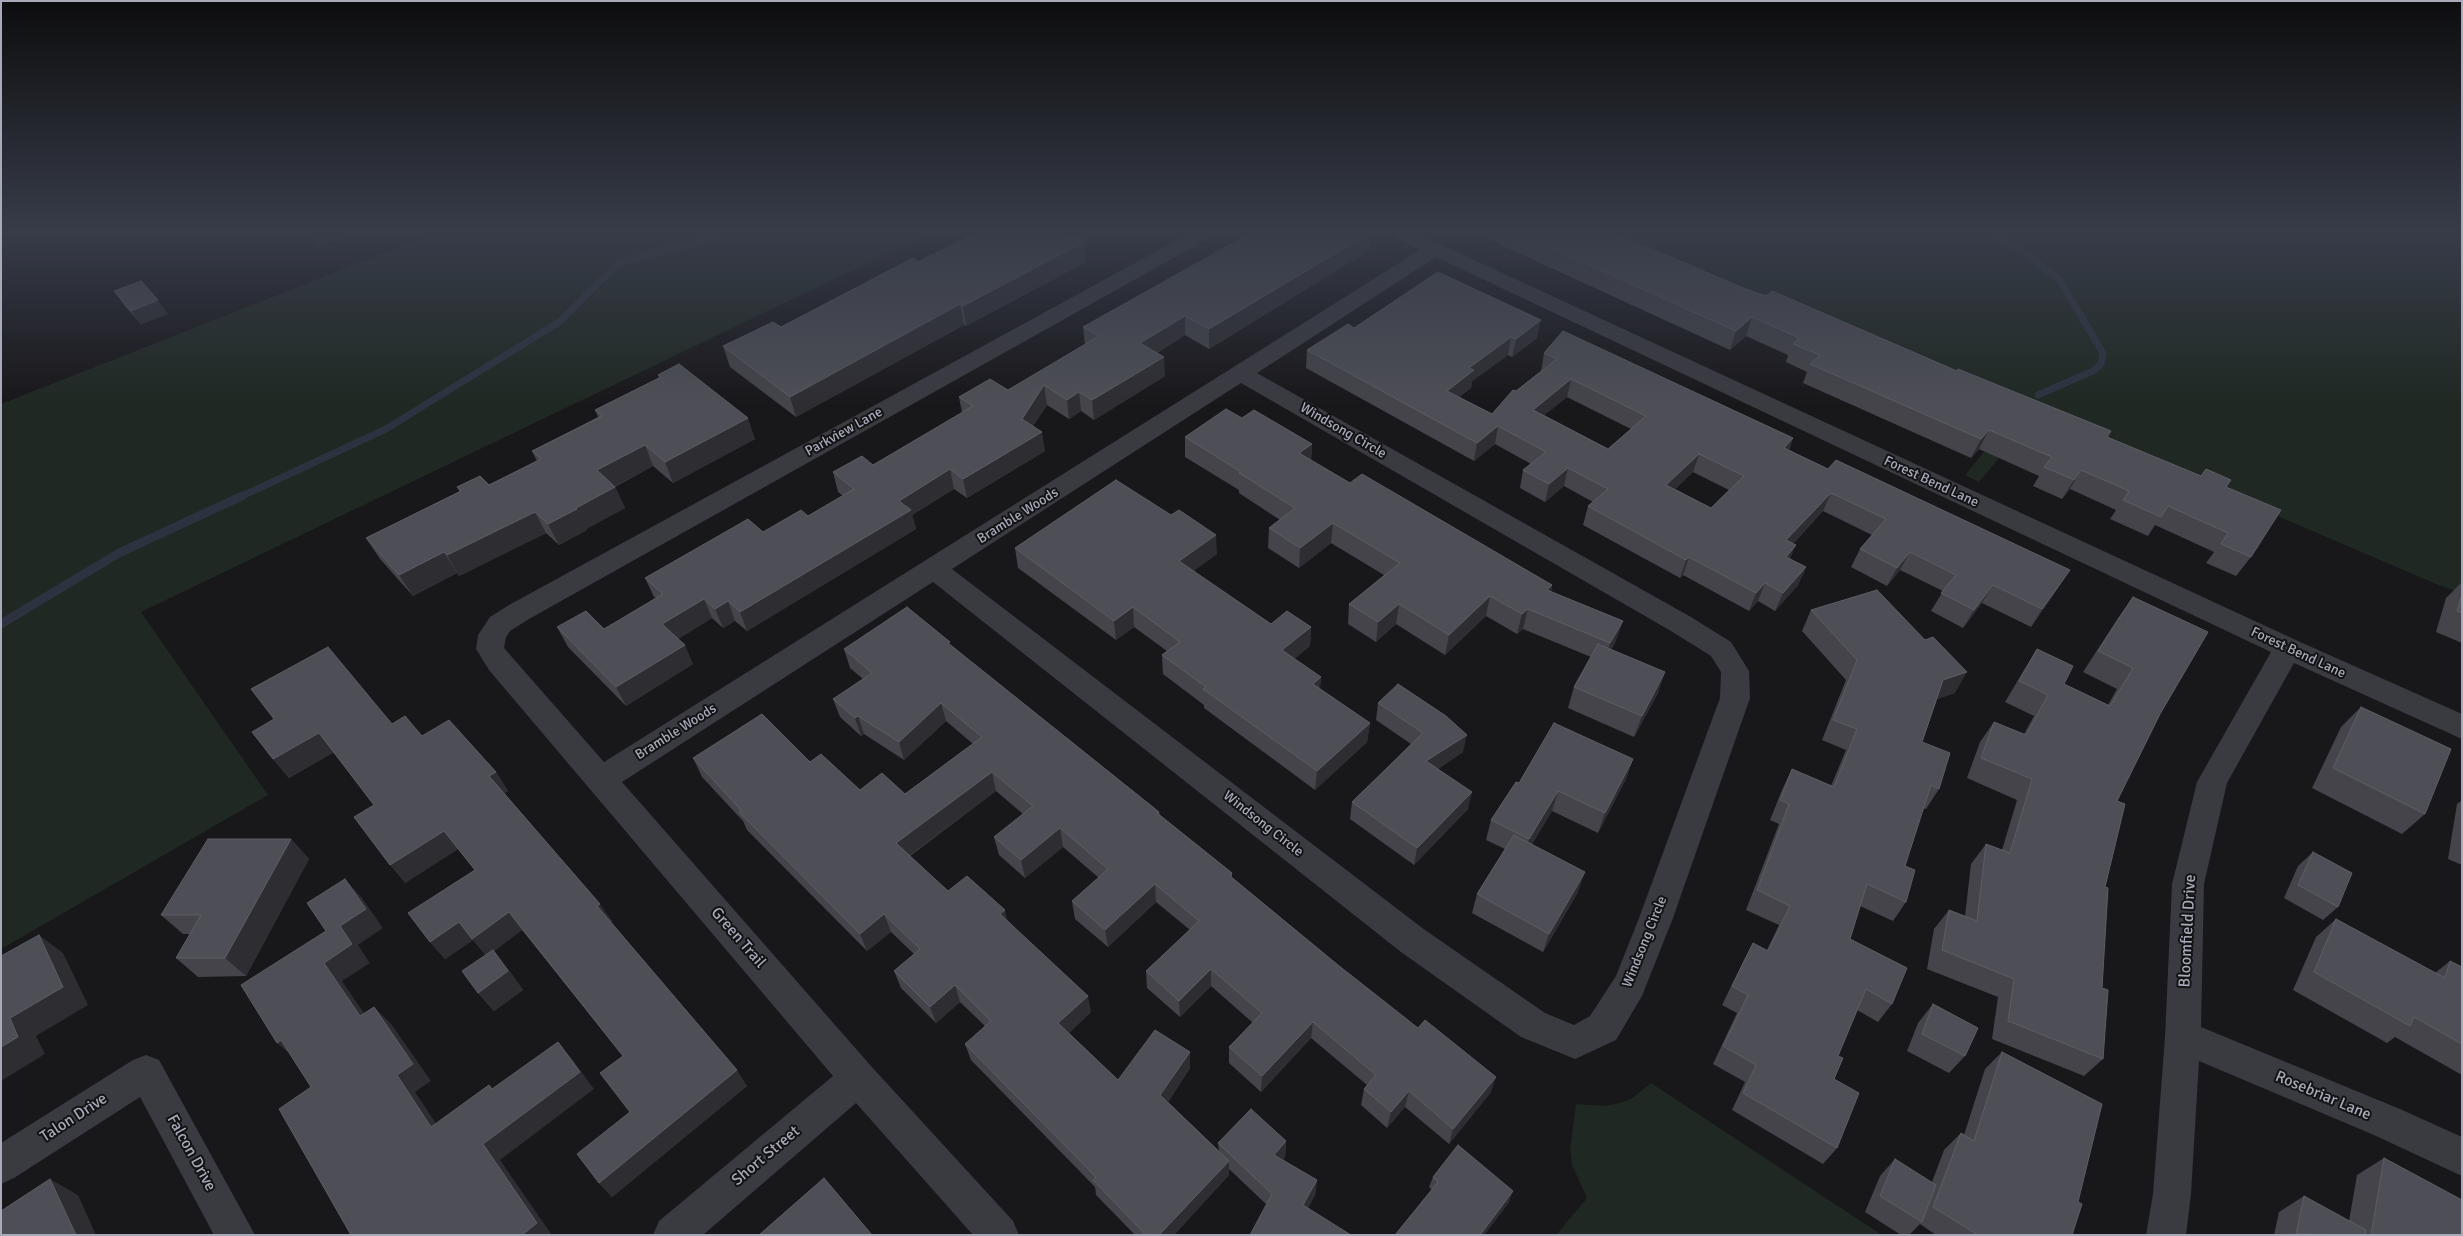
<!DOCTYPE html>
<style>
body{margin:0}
#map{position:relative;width:2463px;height:1236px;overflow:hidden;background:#18171a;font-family:Signika,sans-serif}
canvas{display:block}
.frame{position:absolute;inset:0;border:2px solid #a8aaba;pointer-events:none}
</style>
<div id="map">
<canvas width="2463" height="1236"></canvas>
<div class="frame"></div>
</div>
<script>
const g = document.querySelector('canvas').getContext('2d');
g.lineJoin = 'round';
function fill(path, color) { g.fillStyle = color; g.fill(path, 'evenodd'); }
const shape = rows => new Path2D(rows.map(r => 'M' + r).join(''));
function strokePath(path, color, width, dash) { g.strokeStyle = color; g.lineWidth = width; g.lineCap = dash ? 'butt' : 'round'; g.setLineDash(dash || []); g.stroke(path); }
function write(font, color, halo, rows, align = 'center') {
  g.font = font + ' Signika,sans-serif'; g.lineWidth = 4; g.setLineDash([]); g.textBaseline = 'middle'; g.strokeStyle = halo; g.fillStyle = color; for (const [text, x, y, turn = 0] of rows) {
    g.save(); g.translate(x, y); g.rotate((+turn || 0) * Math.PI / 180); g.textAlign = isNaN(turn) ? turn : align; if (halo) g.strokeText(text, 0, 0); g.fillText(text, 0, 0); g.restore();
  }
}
const green = shape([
 [302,234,355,234,319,247],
 [433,234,928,234,141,612,268,795,1,949,1,404],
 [1619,234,2462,234,2462,593,2436,584,2037,413,1979,482,1965,475,2021,406],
 [1651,1083,1882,1235,1556,1235,1587,1198,1572,1165,1570,1150,1576,1104,1605,1106,1620,1103,1631,1099]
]);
const streamFar1 = shape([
 [1999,234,2059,279,2103,353,2101,364,2093,371,2038,395],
 [240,497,386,429,559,322,620,262,694,243,712,234]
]);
const stream = shape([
 [1,624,119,553,242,496]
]);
const street = shape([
 [1188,234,1212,234,1209,238,529,619,510,631,506,637,504,648,604,762,1420,250,1396,238,1393,234,1418,234,2298,641,2462,714,2462,739,2294,663,2227,783,2204,884,2201,1027,2400,1109,2462,1137,2462,1176,2374,1135,2199,1061,2191,1194,2186,1235,2146,1235,2153,1194,2165,1037,2172,884,2197,782,2271,652,1436,257,1257,373,1691,617,1731,642,1749,671,1750,698,1673,918,1642,996,1616,1040,1575,1059,1521,1037,1401,952,933,582,622,782,871,1066,1013,1221,1019,1235,973,1235,856,1103,703,1235,653,1235,659,1221,833,1076,489,670,476,649,478,635,490,617,509,605,1188,234],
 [1241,383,1671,631,1711,656,1721,672,1720,698,1639,918,1616,976,1590,1016,1574,1025,1545,1013,1425,930,952,569,1241,383],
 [146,1055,159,1060,255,1235,214,1235,140,1097,14,1178,1,1184,1,1143,133,1060,146,1055]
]);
const wall = shape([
 [973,234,1090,234,1090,243,1084,246,1086,262,966,326,964,325,796,417,730,367,723,346,781,327,918,262],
 [1477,234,1617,234,1746,289,2111,431,2107,437,2226,487,2251,557,2236,576,2206,563,2214,552,2155,525,2148,536,2110,519,2116,510,2070,489,2062,499,2033,486,2039,476,1979,449,1971,458,1803,383,1807,372,1786,362,1788,355,1746,336,1730,350],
 [1370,250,1209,349,1185,335,1157,353,1165,376,1094,420,1081,411,1069,419,1047,405,1033,426,1045,451,967,498,954,489,912,515,916,529,747,631,735,621,723,628,712,618,678,639,693,664,626,706,568,647,557,627,604,629,656,598,654,597,645,578,763,532,808,516,843,496,838,492,833,472,873,465,962,413,959,397,1008,390,1085,345,1083,327],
 [114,291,168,314,141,324,124,305],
 [1354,328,1537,338,1512,357,1508,355,1472,381,1471,388,1459,397,1492,414,1516,391,1541,371,1544,353,1793,438,1789,450,1828,469,2070,570,2058,588,2031,627,1982,603,1963,628,1931,611,1943,591,1900,570,1887,586,1851,567,1860,549,1872,535,1823,511,1793,544,1790,559,1806,567,1798,585,1775,611,1758,601,1749,611,1683,575,1680,578,1583,525,1588,506,1593,502,1564,486,1545,502,1520,488,1523,470,1531,464,1495,444,1474,461,1306,368,1307,350],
 [1567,397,1631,429,1608,449,1544,415],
 [1693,472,1729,490,1711,508,1675,489],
 [658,375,755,439,673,483,653,466,615,487,625,508,586,529,587,530,559,545,546,533,459,576,457,573,413,596,380,559,366,538,460,492,457,487,489,485,537,461,532,451,598,417,595,410,659,378],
 [1242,418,1312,444,1311,461,1350,483,1552,585,1551,592,1616,641,1611,650,1658,693,1634,737,1568,708,1574,687,1591,657,1523,629,1517,634,1486,616,1445,655,1396,624,1376,642,1348,624,1349,604,1384,575,1331,543,1299,568,1268,548,1269,528,1280,520,1239,493,1239,490,1185,457,1185,437],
 [1015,548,1217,554,1193,571,1271,624,1311,627,1310,646,1294,659,1321,677,1320,689,1370,723,1367,742,1315,790,1204,708,1204,705,1163,674,1162,655,1167,651,1134,627,1116,640,1018,568],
 [2462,582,2462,643,2436,632,2446,598],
 [2133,597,2160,714,2117,801,2105,887,2102,988,2103,1059,2084,1076,1992,1039,1998,997,1927,969,1934,929,1949,910,1965,916,1971,864,1986,844,2002,850,2017,800,1967,778,1980,742,1994,722,2024,734,2034,716,2005,702,2024,670,2037,649,2064,684,2108,705,2117,689,2083,672,2118,618],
 [1811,610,1955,693,1937,699,1922,742,1939,789,1926,809,1923,808,1905,866,1906,902,1893,921,1860,906,1850,939,1892,1004,1878,1022,1857,1010,1838,1056,1834,1079,1837,1148,1823,1164,1732,1110,1745,1082,1713,1064,1737,1013,1722,1005,1743,962,1753,943,1767,950,1779,925,1746,910,1779,824,1770,820,1782,790,1792,769,1831,786,1846,750,1822,740,1846,680,1802,631],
 [951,646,1159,812,1160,815,1232,873,1232,878,1491,1092,1449,1144,1405,1107,1387,1128,1361,1105,1364,1089,1367,1085,1311,1038,1261,1092,1229,1063,1229,1047,1253,1023,1211,986,1180,1017,1147,988,1146,971,1190,930,1156,902,1108,947,1075,919,1072,901,1099,878,1063,847,1025,878,999,855,994,837,1023,814,996,791,910,856,948,891,1007,920,1091,1012,1069,1033,1118,1080,1190,1068,1168,1102,1219,1151,1218,1143,1286,1141,1285,1158,1283,1160,1317,1180,1315,1196,1267,1205,1229,1169,1229,1175,1174,1235,1135,1235,1096,1195,1095,1187,971,1060,965,1044,985,1026,960,1002,936,1023,901,988,894,971,914,954,891,932,867,951,747,830,743,821,702,777,693,758,810,762,860,790,905,794,973,744,946,721,904,760,864,734,861,736,840,717,833,699,863,679,850,668,844,649],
 [1378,703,1463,752,1438,769,1468,809,1414,865,1350,819,1352,802,1411,744,1376,720],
 [2361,707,2425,814,2402,834,2312,788,2341,727],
 [392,724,422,736,496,772,508,791,504,793,612,921,611,922,747,1086,612,1197,599,1183,630,1112,623,1056,522,930,494,951,508,969,523,990,494,1011,478,993,486,955,473,940,445,959,430,942,475,870,458,849,405,883,374,805,334,752,289,778,273,759],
 [1633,759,1626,779,1598,833,1552,811,1532,844,1578,892,1543,952,1472,913,1477,894,1505,849,1486,840,1491,820,1519,783],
 [2462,800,2462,865,2448,859,2457,804],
 [291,839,309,859,246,976,198,977,176,958,190,934,183,934,161,915],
 [2313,852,2338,907,2323,920,2284,898,2298,866],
 [2336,919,2435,973,2450,961,2462,967,2462,1075,2395,1037,2387,1043,2293,990,2316,937],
 [1933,1004,1965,1056,1949,1073,1907,1051,1918,1023],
 [2002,1052,2078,1202,2072,1235,1936,1235,1920,1224,1909,1235,1901,1235,1865,1212,1880,1176,1895,1159,1932,1182,1944,1150,1961,1133,1964,1135,1985,1069],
 [2384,1158,2462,1235,2274,1235,2279,1212,2304,1196,2349,1221,2357,1175],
 [1433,1177,1509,1202,1484,1235,1395,1235,1432,1190,1429,1187]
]);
const shadedWall = shape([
 [1068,234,1090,234,1090,243,1084,246,1086,262,966,326,963,306],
 [1368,234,1372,234,1370,250,1209,349,1209,329],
 [158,300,168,314,141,324,131,311],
 [960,304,964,325,796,417,790,397],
 [1185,316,1185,335,1141,362,1140,343],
 [1752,317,1746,336,1730,350,1736,331],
 [1541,320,1537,338,1512,357,1516,339],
 [1511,337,1508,355,1472,381,1471,388,1444,408,1447,391,1469,368],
 [1164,357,1165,376,1094,420,1092,400],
 [1571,379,1567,397,1529,428,1533,410],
 [1044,385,1047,405,1025,438,1022,419],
 [1079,392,1081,411,1069,419,1067,400],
 [748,418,755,439,673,483,665,462],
 [1498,426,1495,444,1474,461,1477,443],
 [1989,430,1979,449,1971,458,1981,439],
 [1042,432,1045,451,967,498,963,479],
 [1793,438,1786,456,1784,448],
 [1312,444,1311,464,1299,453],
 [645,445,653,466,606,491,597,470],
 [1699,454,1693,472,1661,503,1666,485],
 [1568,468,1564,486,1545,502,1549,484],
 [950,469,954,489,912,515,916,529,747,631,740,612,899,501],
 [2081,470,2070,489,2062,499,2074,480],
 [615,487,625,508,586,529,587,530,559,545,548,524,576,508],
 [1831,493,1823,511,1779,559,1786,540],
 [535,512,546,533,459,576,447,555],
 [1333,523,1331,543,1299,568,1300,548],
 [1216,535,1217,554,1180,581,1179,561],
 [1796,545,1788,563,1786,557],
 [444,552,457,573,413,596,399,575],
 [1910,552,1900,570,1887,586,1897,568],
 [1689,557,1683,575,1680,578,1686,560],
 [1806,567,1798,585,1775,611,1783,593],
 [2070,570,2058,588,2031,627,2042,609],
 [1765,583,1758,601,1749,611,1756,593],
 [1552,585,1547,605,1547,590],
 [1993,585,1982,603,1963,628,1974,610],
 [1490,596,1486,616,1445,655,1449,635],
 [704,599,712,618,671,643,662,624],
 [728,601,735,621,723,628,715,609],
 [1399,604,1396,624,1376,642,1378,622],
 [1133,607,1134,627,1116,640,1114,621],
 [1528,609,1523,629,1517,634,1522,614],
 [1623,621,1616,641,1604,663,1610,643],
 [1311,627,1310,646,1281,670,1282,650],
 [685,645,693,664,626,706,616,687],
 [1665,672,1658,693,1634,737,1642,716],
 [1967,672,1955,693,1930,701,1943,680],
 [1321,677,1319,696,1313,684],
 [941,703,946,721,904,760,899,742],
 [858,716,864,734,861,736,855,718],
 [1370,723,1367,742,1315,790,1317,771],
 [319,733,334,752,289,778,273,759],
 [1467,735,1463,752,1423,779,1426,761],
 [1633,759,1626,779,1598,833,1605,813],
 [496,772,508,791,502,795,489,776],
 [992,772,996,791,902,861,896,843],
 [1558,791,1552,811,1523,859,1529,839],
 [1472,792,1468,809,1414,865,1417,848],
 [1060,828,1063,847,1025,878,1021,860],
 [444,831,458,849,405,883,390,865],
 [291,839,309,859,246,976,225,958],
 [1585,872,1578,892,1543,952,1549,934],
 [345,879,362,898,383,928,358,945,370,963,342,981,378,1034,360,1016,324,963,340,926],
 [1155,884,1156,902,1108,947,1105,930],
 [600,904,612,921,609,924,597,906],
 [1005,910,1009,928,1000,914],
 [509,912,522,930,494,951,508,969,523,990,494,1011,478,993,487,957,473,940,445,959,430,942,459,922],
 [884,914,891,932,867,951,860,934],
 [39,935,63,953,88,1005,36,1036,45,1054,1,1081,1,1047],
 [1211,969,1211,986,1180,1017,1179,1001],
 [955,985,960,1002,936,1023,930,1007],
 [1088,996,1091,1012,1062,1040,1058,1023],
 [374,1007,392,1025,431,1081,415,1092,449,1143,431,1127,397,1075],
 [1313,1022,1311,1038,1261,1092,1262,1076],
 [281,1040,297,1060,277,1043],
 [558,1042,572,1059,594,1089,500,1160,552,1235,522,1235,483,1144],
 [1190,1052,1190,1068,1162,1111,1160,1095],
 [737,1070,747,1086,612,1197,599,1183],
 [1496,1077,1491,1092,1449,1144,1453,1129],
 [1409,1091,1405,1107,1387,1128,1391,1112],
 [1286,1141,1285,1158,1273,1171,1274,1155],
 [1229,1161,1229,1175,1174,1235,1159,1235],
 [50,1179,78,1195,96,1235,76,1235],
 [1317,1180,1315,1196,1301,1221,1303,1205],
 [1513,1191,1509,1202,1484,1235,1480,1235]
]);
const building = shape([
 [973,234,1069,234,1084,242,963,306,960,304,790,397,723,346,773,322,781,327,913,258,918,262,973,234],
 [1249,234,1368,234,1209,329,1185,316,1140,343,1164,357,1092,400,1079,392,1067,400,1044,385,1022,419,1042,432,963,479,950,469,899,501,911,510,740,612,728,601,715,609,704,599,662,624,685,645,616,687,557,627,586,611,604,629,663,594,645,578,748,519,763,532,801,510,808,516,854,489,833,472,862,456,873,465,973,406,959,397,990,379,1008,390,1099,336,1083,327,1249,234],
 [1519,234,1617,234,1746,289,1766,296,1772,291,1957,371,1958,369,2111,431,2107,437,2201,476,2206,469,2231,480,2226,487,2281,510,2251,557,2221,544,2228,533,2168,506,2161,517,2123,500,2129,491,2081,470,2074,480,2044,467,2052,457,1989,430,1981,439,1810,364,1820,355,1793,344,1799,338,1752,317,1736,331,1519,234],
 [1438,272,1541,320,1516,339,1511,337,1469,368,1474,370,1447,391,1492,414,1513,390,1516,391,1557,359,1544,353,1563,331,1793,438,1784,448,1828,469,1836,460,2070,570,2042,609,1993,585,1974,610,1941,593,1956,575,1910,552,1897,568,1860,549,1886,519,1831,493,1786,540,1796,545,1786,557,1806,567,1783,593,1765,583,1756,593,1689,557,1686,560,1588,506,1608,489,1568,468,1549,484,1523,470,1546,452,1498,426,1477,443,1307,350,1348,324,1354,328,1438,272],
 [1571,379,1646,416,1608,449,1533,410,1571,379],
 [1699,454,1744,476,1711,508,1666,485,1699,454],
 [141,281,158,300,131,311,114,291,141,281],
 [679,364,748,418,665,462,645,445,597,470,615,487,576,508,577,509,548,524,535,512,447,555,444,552,399,575,366,538,461,491,457,487,480,476,489,485,541,459,532,451,602,416,595,410,661,377,658,375,679,364],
 [1226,409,1242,418,1254,410,1312,444,1299,453,1350,483,1362,474,1552,585,1547,590,1623,621,1610,643,1528,609,1522,614,1490,596,1449,635,1399,604,1378,622,1349,604,1400,563,1333,523,1300,548,1269,528,1295,508,1239,473,1241,472,1185,437,1226,409],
 [1116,480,1171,515,1179,510,1216,535,1179,561,1271,624,1287,611,1311,627,1282,650,1321,677,1313,684,1370,723,1317,771,1203,689,1206,687,1162,655,1180,642,1133,607,1114,621,1015,548,1116,480],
 [1877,590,1925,640,1933,637,1967,672,1943,680,1922,742,1950,753,1939,789,1931,785,1905,866,1915,870,1906,902,1867,884,1850,939,1907,968,1892,1004,1866,989,1838,1056,1843,1058,1834,1079,1859,1093,1837,1148,1743,1093,1756,1065,1723,1046,1748,995,1732,986,1753,943,1768,951,1790,906,1757,890,1789,804,1780,800,1792,769,1834,787,1857,729,1833,720,1857,660,1811,610,1877,590],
 [2462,594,2462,613,2457,611,2462,594],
 [2133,597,2208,632,2160,714,2117,801,2125,804,2105,887,2108,888,2102,988,2108,990,2103,1059,2008,1021,2014,979,1942,950,1949,910,1977,921,1986,844,2010,853,2032,779,1981,758,1994,722,2026,735,2048,695,2019,681,2037,649,2073,666,2064,684,2110,706,2133,668,2098,651,2133,597],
 [907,607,950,642,948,643,1159,812,1157,813,1232,873,1230,876,1338,965,1418,1028,1425,1020,1496,1077,1453,1129,1409,1091,1391,1112,1364,1089,1376,1075,1313,1022,1262,1076,1229,1047,1262,1013,1211,969,1179,1001,1146,971,1199,921,1155,884,1105,930,1072,901,1108,869,1060,828,1021,860,994,837,1033,806,992,772,896,843,948,891,967,876,1005,910,1000,914,1088,996,1058,1023,1118,1080,1155,1030,1190,1052,1160,1095,1229,1161,1159,1235,1146,1235,1093,1180,1096,1177,965,1044,991,1021,955,985,930,1007,894,971,920,949,884,914,860,934,739,812,741,810,693,758,762,714,810,762,821,754,860,790,882,773,905,794,982,737,941,703,899,742,858,716,855,718,833,699,872,673,844,649,907,607],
 [1598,644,1665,672,1642,716,1574,687,1598,644],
 [328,647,392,724,405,716,422,736,449,720,496,772,489,776,600,904,597,906,737,1070,599,1183,577,1154,630,1112,600,1073,623,1056,509,912,472,939,459,922,430,942,408,913,475,870,444,831,390,865,354,817,374,805,319,733,273,759,252,732,274,719,251,689,328,647],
 [1398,684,1446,716,1467,735,1426,761,1472,792,1417,848,1352,802,1423,733,1378,703,1398,684],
 [2361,707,2451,749,2425,814,2333,768,2361,707],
 [1554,723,1633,759,1605,813,1558,791,1529,839,1491,820,1516,782,1519,783,1554,723],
 [1514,835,1585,872,1549,934,1477,894,1514,835],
 [208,839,291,839,225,958,176,958,201,915,161,915,208,839],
 [2313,852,2352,873,2338,907,2298,885,2313,852],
 [345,879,366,909,340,926,352,944,324,963,360,1016,374,1007,413,1064,397,1075,431,1127,489,1085,492,1089,558,1042,580,1072,483,1144,537,1223,522,1235,351,1235,279,1109,311,1087,281,1040,277,1043,241,985,326,931,307,903,345,879],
 [2336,919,2445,978,2450,961,2462,967,2462,1044,2414,1017,2410,1026,2314,972,2336,919],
 [39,935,63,987,10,1018,18,1037,1,1047,1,956,39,935],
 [493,950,508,971,478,993,462,971,493,950],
 [1933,1004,1978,1028,1965,1056,1922,1034,1933,1004],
 [2002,1052,2102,1104,2078,1202,2082,1204,2072,1235,1978,1235,1933,1207,1961,1133,1974,1141,2002,1052],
 [1251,1109,1286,1141,1274,1155,1317,1180,1303,1205,1351,1235,1250,1235,1272,1194,1218,1143,1251,1109],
 [1458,1145,1513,1191,1480,1235,1395,1235,1438,1182,1433,1177,1458,1145],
 [2384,1158,2462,1200,2462,1235,2371,1235,2384,1158],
 [1895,1159,1936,1185,1922,1222,1880,1196,1895,1159],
 [824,1178,872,1235,759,1235,824,1178],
 [50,1179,76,1235,1,1235,1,1211,50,1179],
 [2304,1196,2366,1230,2365,1235,2296,1234,2304,1196]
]);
const streetNames = [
 ["Windsong Circle",1343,431,30],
 ["Parkview Lane",844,432,-29],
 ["Forest Bend Lane",1931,482,25],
 ["Bramble Woods",1018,516,-32],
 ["Forest Bend Lane",2298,653,25],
 ["Bramble Woods",676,732,-32],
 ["Windsong Circle",1263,824,38],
 ["Windsong Circle",1645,942,-68]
];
const nearStreetnames = [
 ["Bloomfield Drive",2188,931,-87],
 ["Green Trail",738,938,49],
 ["Rosebriar Lane",2323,1096,23],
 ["Talon Drive",74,1118,-33],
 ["Falcon Drive",191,1153,61],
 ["Short Street",766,1156,-40]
];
fill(green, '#1f2822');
strokePath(streamFar1, '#2c323f', 7);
strokePath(stream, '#2c323f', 9);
fill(street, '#3a3a41');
fill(wall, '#44444a');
fill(shadedWall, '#2e2d32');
fill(building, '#4e4f56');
strokePath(building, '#5c5d66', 1);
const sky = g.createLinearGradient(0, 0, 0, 407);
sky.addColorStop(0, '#0d0d0e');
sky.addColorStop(0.57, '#373c49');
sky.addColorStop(1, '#373c4900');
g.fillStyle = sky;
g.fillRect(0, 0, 2463, 407);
write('14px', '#a8aaba', '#131215', streetNames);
write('16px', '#a8aaba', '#131215', nearStreetnames);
</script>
